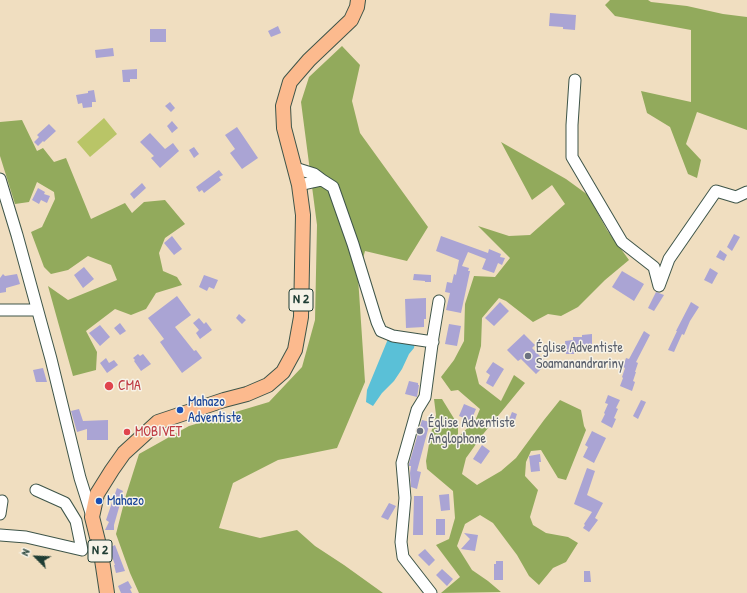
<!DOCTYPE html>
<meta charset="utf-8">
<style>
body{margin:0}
#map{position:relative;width:747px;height:593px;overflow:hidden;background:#f0dec0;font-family:"Patrick Hand",sans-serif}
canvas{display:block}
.north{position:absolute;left:16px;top:537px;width:40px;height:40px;-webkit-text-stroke:3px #f7f3e8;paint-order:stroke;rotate:294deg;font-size:11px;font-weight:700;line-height:16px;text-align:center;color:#1f3d34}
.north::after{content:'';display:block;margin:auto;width:14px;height:18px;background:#1f3d34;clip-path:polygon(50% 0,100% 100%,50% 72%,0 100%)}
</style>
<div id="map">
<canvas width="747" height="593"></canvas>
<div class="north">N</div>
</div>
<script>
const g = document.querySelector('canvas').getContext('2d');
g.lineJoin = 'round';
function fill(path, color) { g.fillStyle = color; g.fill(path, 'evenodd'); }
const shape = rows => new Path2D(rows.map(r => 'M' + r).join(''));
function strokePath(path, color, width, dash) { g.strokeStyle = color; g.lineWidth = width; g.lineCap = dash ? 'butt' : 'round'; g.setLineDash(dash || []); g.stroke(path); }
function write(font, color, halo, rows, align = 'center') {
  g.font = font + ' "Patrick Hand",sans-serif'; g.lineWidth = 3; g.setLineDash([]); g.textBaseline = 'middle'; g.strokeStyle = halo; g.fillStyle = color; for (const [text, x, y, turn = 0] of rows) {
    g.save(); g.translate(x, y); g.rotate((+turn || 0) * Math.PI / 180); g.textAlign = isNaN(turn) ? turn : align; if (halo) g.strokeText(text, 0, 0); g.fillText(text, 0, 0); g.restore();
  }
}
const green = shape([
 [104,118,117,134,90,157,77,142]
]);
const forest = shape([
 [610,0,648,0,651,2,687,6,723,14,747,17,747,130,697,112,686,144,701,160,697,178,688,174,670,127,647,113,641,91,691,102,691,30,615,16,605,5],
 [342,46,360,65,352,101,360,133,428,227,407,261,365,251,358,277,365,382,337,448,278,460,233,483,219,528,260,538,297,530,315,546,344,565,383,593,139,593,130,573,116,534,126,495,139,454,189,426,269,402,302,367,315,320,317,225,301,102,309,77],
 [22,120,37,151,43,148,54,162,66,158,91,219,125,203,132,213,144,202,165,200,185,224,165,238,159,253,163,271,177,277,182,285,156,293,146,309,131,315,115,309,86,331,97,352,96,370,73,376,48,286,68,300,117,280,111,265,88,256,68,270,51,274,44,267,31,232,42,227,55,199,54,192,37,182,29,202,15,204,0,156,0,122],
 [501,142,566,179,588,195,607,230,629,260,605,280,578,307,561,316,548,314,533,322,506,301,499,298,482,318,481,346,475,368,479,384,501,401,514,375,525,383,484,433,466,458,462,474,477,485,501,471,516,458,544,420,560,400,581,410,584,426,586,430,566,480,558,478,541,450,531,451,526,462,525,476,538,490,530,517,533,525,546,533,568,537,578,543,566,562,553,568,539,585,529,576,517,555,493,523,480,515,465,524,457,546,472,570,488,581,501,592,441,593,460,577,436,545,449,539,455,518,453,491,427,469,426,461,431,433,436,415,434,399,442,399,458,425,458,437,475,421,480,409,458,390,451,391,441,377,454,360,464,341,465,304,474,276,495,277,510,258,478,226,509,236,530,235,565,204,552,185,532,200]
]);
const water = shape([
 [388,339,415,342,414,348,409,354,402,369,394,381,382,393,373,406,366,402,367,390]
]);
const building = shape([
 [550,13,576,15,575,30,563,29,563,27,549,26],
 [278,26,281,33,271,37,268,31],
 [150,29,166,29,166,42,150,42],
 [113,48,114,56,96,58,95,50],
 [137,69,137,79,130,79,130,82,123,82,122,70],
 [94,90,96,102,92,102,92,107,83,108,82,103,78,104,76,95,88,93,88,91],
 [170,102,175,108,171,112,165,106],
 [172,121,178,128,172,133,167,126],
 [49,124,56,131,44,142,43,141,38,146,34,142,39,137,37,135],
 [237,127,258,158,242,169,230,153,235,149,225,135],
 [150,133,165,149,173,143,179,151,160,168,151,158,154,156,140,142],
 [194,147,199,154,194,158,189,150],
 [219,170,223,175,219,177,221,180,204,193,202,190,199,192,196,187],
 [142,183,146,188,134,199,130,194],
 [38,188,45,192,44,194,50,196,47,203,41,200,39,204,32,200],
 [734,234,740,237,732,251,727,247],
 [172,236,182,249,174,255,164,243],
 [441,236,488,253,489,249,501,254,500,257,505,258,502,265,498,263,494,273,482,269,486,259,468,252,462,266,469,268,468,271,470,271,461,313,446,310,450,293,445,292,447,282,452,283,454,274,456,275,459,260,436,251],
 [720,250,727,255,724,261,716,257],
 [84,267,94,279,83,288,74,275],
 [710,268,718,273,712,284,704,280],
 [622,271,644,284,634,301,612,287],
 [3,274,5,276,17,274,20,284,6,288,6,292,0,293,0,278],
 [414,274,431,275,431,282,425,282,425,281,413,280],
 [204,275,218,280,214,289,209,287,207,291,199,287],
 [656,292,664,295,654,311,648,308],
 [177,296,191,315,175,327,194,351,196,350,202,358,182,373,160,342,164,339,148,318],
 [426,298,426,319,424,319,424,327,406,328,405,299],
 [500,302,509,311,494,326,485,318],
 [691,302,699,307,690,321,684,335,682,334,674,352,668,350,677,331,676,331],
 [239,314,246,320,242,324,236,318],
 [199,318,204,324,206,322,212,330,200,339,196,333,199,330,193,323],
 [120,323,126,331,120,335,114,328],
 [449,324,461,326,457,346,445,344],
 [100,325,110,337,100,346,89,333],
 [644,331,650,335,636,362,638,363,635,372,636,372,633,381,635,382,632,391,620,386,623,378,622,377,625,368,623,367,626,358,629,359],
 [524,334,535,345,532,348,547,363,536,374,521,359,518,361,507,350],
 [592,334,592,348,583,348,583,351,574,351,574,354,566,354,565,341,573,340,573,337,582,337,582,335],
 [138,354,140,356,143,354,151,364,141,371,134,361,135,360,133,358],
 [106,358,109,363,114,360,118,365,107,373,100,363],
 [493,362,504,369,493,387,486,383,490,375,486,372],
 [43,368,47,382,36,382,33,370],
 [409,381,418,383,418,385,419,385,417,397,405,394],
 [608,395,620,400,616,408,618,409,614,418,616,419,612,428,601,422,605,414,604,413,608,404,605,403],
 [641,400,646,402,638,419,633,416],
 [464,404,476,409,471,421,459,416],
 [79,409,83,421,108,420,108,440,87,440,87,429,77,432,71,411],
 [512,412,517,414,514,423,508,422],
 [422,420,430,422,417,471,421,472,417,489,411,487,410,473,411,466,409,466,409,464],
 [592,431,606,438,594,463,583,457,588,447,585,445],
 [482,445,490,451,481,464,473,459],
 [540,454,541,462,539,462,540,471,531,472,529,456],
 [587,468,595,471,587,495,603,503,595,518,598,520,589,532,583,528,585,525,584,524,592,512,574,504],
 [117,488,123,491,118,504,120,504,114,525,114,530,105,530,109,522,106,520],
 [449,494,450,510,441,511,439,495],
 [414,496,423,496,423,535,413,535],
 [389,503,396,506,388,520,381,517],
 [436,519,445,519,445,535,436,535],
 [464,533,478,535,475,551,461,549,470,539],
 [115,545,125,571,116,573,114,565,115,565,109,548],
 [425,549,435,560,429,566,418,555],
 [496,561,503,561,503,580,494,580,494,564,496,564],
 [442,569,453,579,447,586,436,575],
 [584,571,590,571,591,582,584,582],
 [128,581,132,588,130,589,132,593,121,593,118,586]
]);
const minor = shape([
 [575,80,572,125,572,157,622,242,654,267,659,286,669,259,716,191,736,197,747,192],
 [295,168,314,174,322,180,299,185],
 [0,179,17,235,51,359,80,478,92,516],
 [322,180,333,187,353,244,377,322,381,331,393,336,433,342],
 [0,310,37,310],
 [0,514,2,501],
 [0,535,26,537,82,550,76,521,65,503,36,490],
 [431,593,403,557,401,542,405,498,402,463,417,410,425,397,433,337,439,301]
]);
const major = shape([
 [107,593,101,553,92,517,97,494,112,470,124,453,158,422,224,400,247,394,268,385,283,372,295,350,301,317,303,215,299,185,284,128,283,106,290,82,309,60,351,20,357,7,358,0]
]);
const markers = [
 [528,356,4,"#6b7280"],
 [109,386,5,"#e0444e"],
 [180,410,4,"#1a4fb4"],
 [420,431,4,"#6b7280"],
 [127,432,4,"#e0444e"],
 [99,501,4,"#1a4fb4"]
];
const shields = [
 [301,300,24],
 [100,551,24]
];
const shieldNames = [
 ["N 2",301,300],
 ["N 2",100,551]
];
const worshipNames = [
 ["Église Adventiste",536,348],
 ["Soamanandrariny",536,364],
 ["Église Adventiste",428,423],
 ["Anglophone",428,439]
];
const healthNames = [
 ["CMA",118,386],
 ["MOBIVET",135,432]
];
const transitNames = [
 ["Mahazo",188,402],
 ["Adventiste",188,418],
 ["Mahazo",107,501]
];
fill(green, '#b9c567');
fill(forest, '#92aa5c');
fill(water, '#5ac0d7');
fill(building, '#aaa4d4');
strokePath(minor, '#3e5549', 13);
strokePath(major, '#3e5549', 16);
strokePath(minor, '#fff', 11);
strokePath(major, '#fcba8e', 14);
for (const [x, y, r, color] of markers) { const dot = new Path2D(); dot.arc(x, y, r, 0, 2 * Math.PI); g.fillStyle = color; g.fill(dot); strokePath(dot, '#f7f3e8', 1.5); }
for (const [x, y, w] of shields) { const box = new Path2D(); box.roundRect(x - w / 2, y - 11, w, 22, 3); g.fillStyle = '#f7f3e8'; g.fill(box); strokePath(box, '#1f3d34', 1); }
write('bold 13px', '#1f3d34', null, shieldNames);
write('14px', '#5b616d', '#f7f3e8', worshipNames, 'left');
write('14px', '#be3a42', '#f7f3e8', healthNames, 'left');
write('14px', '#164399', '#f7f3e8', transitNames, 'left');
</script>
